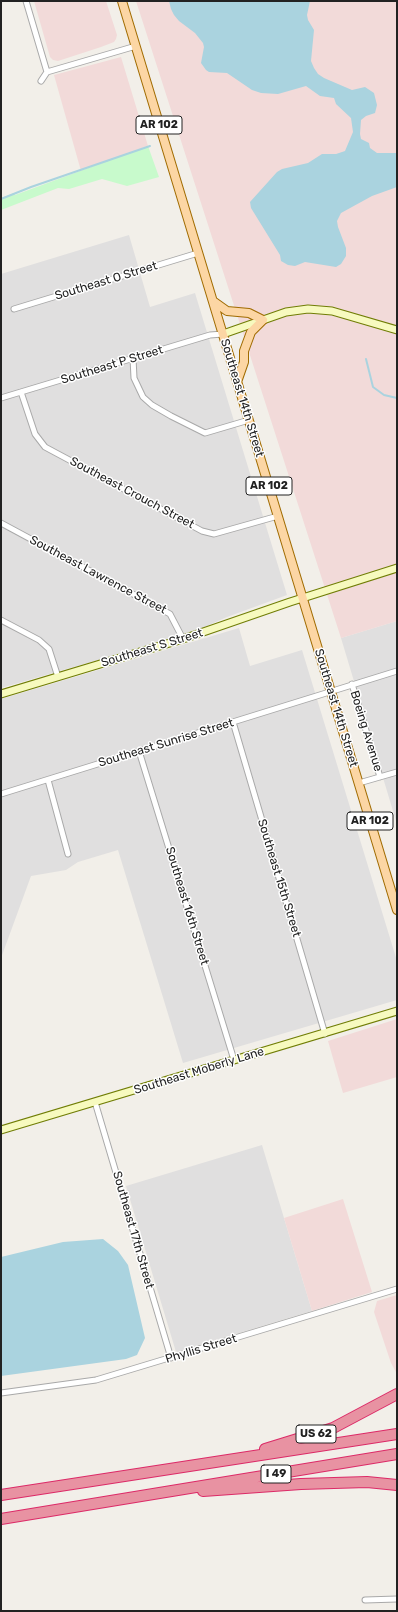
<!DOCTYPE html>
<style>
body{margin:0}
#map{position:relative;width:398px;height:1612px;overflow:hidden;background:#f2efe9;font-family:Rubik,sans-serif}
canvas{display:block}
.frame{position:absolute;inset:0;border:2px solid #222;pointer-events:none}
</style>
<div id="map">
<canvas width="398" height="1612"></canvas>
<div class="frame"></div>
</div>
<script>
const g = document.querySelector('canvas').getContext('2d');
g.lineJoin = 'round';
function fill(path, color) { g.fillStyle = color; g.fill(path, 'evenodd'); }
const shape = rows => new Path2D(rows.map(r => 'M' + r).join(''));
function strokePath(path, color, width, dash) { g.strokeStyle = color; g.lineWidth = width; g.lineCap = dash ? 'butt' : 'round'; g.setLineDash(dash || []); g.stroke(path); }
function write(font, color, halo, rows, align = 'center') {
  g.font = font + ' Rubik,sans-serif'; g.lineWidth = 3; g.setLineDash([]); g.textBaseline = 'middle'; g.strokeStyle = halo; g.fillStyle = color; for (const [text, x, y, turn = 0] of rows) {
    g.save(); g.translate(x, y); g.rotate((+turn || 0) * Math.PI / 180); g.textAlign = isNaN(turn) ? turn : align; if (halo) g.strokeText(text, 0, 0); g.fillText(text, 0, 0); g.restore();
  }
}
const residential = shape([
 [129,235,150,307,195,293,287,595,227,617,191,633,1,688,1,274],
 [397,621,397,820,396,821,341,638],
 [239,628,250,666,302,650,397,961,397,1000,183,1063,118,850,78,862,66,870,31,876,1,958,1,699],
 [262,1145,312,1311,176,1352,126,1186]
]);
const commercial = shape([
 [34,1,106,1,117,35,116,39,114,42,101,47,58,61,53,60,50,57],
 [136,1,397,1,397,621,341,638],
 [121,57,148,146,81,171,54,75],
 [397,1019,397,1077,343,1093,328,1041],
 [343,1199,372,1292,312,1311,284,1218],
 [397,1295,397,1374,391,1363,374,1312,377,1301]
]);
const park = shape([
 [148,146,159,177,127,186,102,179,69,189,58,188,1,210,1,198,14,193,15,195]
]);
const water = shape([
 [169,1,310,1,307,15,308,20,314,30,311,61,314,68,318,74,324,78,352,90,365,87,374,93,377,105,375,113,366,116,361,120,360,134,361,139,369,143,370,148,377,153,397,153,397,187,372,196,341,213,337,221,338,227,346,248,346,256,341,264,336,267,305,262,295,266,288,265,281,261,280,255,251,208,250,202,277,172,282,169,308,163,322,154,336,154,345,151,353,132,351,118,336,104,334,98,320,96,306,86,278,94,261,93,252,90,227,73,209,72,206,70,201,63,204,47,203,43,195,33,179,21,174,15,171,9],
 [103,1239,118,1251,128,1265,145,1338,137,1355,126,1359,1,1376,1,1257,63,1242]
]);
const stream = shape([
 [1,199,31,187,150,146],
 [366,359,373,387,384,395,397,398]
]);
const street = shape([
 [26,1,47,72,136,46],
 [41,81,47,72],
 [14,309,198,253],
 [133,358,134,378,143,397,152,405,171,416,205,433,249,420],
 [21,392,35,434,45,447,202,531,214,534,278,516],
 [1,398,210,335,223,334],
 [1,523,170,614,183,639],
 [1,620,39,640,49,649,58,677],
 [352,684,380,777],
 [233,722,325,1034],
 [139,751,234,1060],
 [48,780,68,854],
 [359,783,397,772],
 [1,794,397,671],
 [95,1102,171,1358],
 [1,1393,96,1380,397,1289],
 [365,1600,397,1599]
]);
const secondary = shape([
 [223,334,286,312,308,309,332,311,397,330],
 [1,694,183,639,290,602,397,568],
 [1,1130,397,1011]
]);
const primary = shape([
 [122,1,397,910],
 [213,301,227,311,249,313,263,320,251,332,244,351,244,362,237,382]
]);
const highway = shape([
 [265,1449,333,1428,397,1394],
 [203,1491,301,1484,367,1482,397,1485],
 [1,1495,397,1434],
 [1,1519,397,1454]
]);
const shields = [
 [159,125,46],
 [269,486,46],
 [370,821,46],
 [316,1434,40],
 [276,1474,30]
];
const shieldNames = [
 ["AR 102",159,125],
 ["AR 102",269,486],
 ["AR 102",370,821],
 ["US 62",316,1434],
 ["I 49",276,1474]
];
const streetNames = [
 ["Southeast O Street",106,281,-17],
 ["Southeast P Street",112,365,-17],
 ["Southeast 14th Street",242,398,73],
 ["Southeast Crouch Street",132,493,28],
 ["Southeast Lawrence Street",98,575,28],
 ["Southeast S Street",152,648,-17],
 ["Southeast 14th Street",336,708,73],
 ["Boeing Avenue",366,731,73],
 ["Southeast Sunrise Street",166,743,-17],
 ["Southeast 15th Street",279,878,73],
 ["Southeast 16th Street",187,906,73],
 ["Southeast Moberly Lane",199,1071,-17],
 ["Southeast 17th Street",133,1230,74],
 ["Phyllis Street",201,1349,-17]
];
fill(residential, '#e0dfdf');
fill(commercial, '#f2dad9');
fill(park, '#c8facc');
fill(water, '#aad3df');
strokePath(stream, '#aad3df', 2);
strokePath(street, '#a9a9a9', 7);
strokePath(secondary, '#707d05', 9);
strokePath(primary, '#a06b00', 10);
strokePath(highway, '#dc2a67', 12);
strokePath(street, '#fff', 5);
strokePath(secondary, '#f7fabf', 7);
strokePath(primary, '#fcd6a4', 8);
strokePath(highway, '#e892a2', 10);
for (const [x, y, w] of shields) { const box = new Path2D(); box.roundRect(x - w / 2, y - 9, w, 18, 3); g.fillStyle = '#fff'; g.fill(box); strokePath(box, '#222', 1); }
write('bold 11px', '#222', null, shieldNames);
write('12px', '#222', '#fff', streetNames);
</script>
